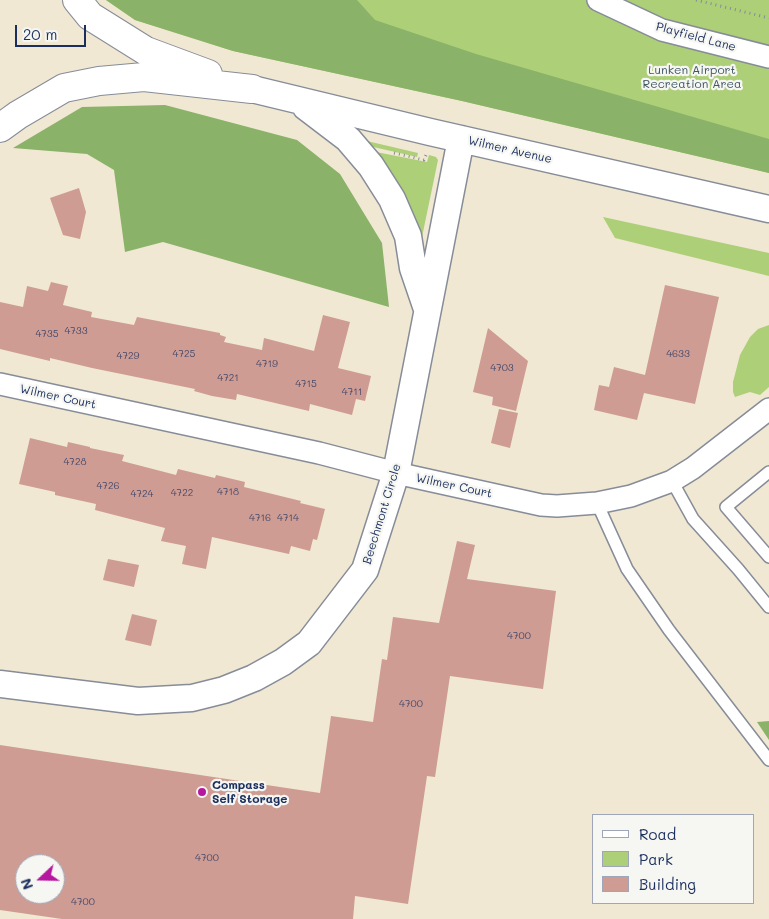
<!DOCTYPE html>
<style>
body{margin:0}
#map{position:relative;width:769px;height:919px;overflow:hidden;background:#f0e8d2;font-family:Mali,sans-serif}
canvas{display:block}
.legend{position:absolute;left:592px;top:814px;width:162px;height:90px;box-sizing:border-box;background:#f6f6f2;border:1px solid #9ea6b7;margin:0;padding:6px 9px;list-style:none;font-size:15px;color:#1b2f5e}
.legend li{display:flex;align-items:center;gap:10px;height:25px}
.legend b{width:25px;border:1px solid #9ea6b7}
.north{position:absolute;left:15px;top:854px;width:50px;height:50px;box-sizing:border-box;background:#f6f6f2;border:1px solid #9ea6b7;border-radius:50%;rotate:249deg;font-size:14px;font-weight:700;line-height:20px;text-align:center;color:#1b2f5e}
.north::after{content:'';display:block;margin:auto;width:18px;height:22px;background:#b5179e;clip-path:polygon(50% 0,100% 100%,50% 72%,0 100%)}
.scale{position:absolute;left:15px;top:25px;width:71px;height:22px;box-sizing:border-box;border:2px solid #1b2f5e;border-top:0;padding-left:6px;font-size:15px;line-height:18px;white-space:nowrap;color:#1b2f5e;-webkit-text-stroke:4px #f6f6f2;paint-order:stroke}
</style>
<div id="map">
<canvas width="769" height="919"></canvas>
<ul class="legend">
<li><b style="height:6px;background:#fff"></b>Road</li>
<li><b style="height:14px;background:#adcf78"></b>Park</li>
<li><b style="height:14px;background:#ce9c93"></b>Building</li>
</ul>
<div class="north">N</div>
<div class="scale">20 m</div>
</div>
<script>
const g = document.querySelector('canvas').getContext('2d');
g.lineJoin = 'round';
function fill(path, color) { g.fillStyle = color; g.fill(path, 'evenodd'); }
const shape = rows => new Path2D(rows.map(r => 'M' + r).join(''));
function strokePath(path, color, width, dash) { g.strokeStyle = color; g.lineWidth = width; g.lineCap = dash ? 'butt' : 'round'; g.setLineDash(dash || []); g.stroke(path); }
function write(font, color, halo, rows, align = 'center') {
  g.font = font + ' Mali,sans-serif'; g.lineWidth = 4.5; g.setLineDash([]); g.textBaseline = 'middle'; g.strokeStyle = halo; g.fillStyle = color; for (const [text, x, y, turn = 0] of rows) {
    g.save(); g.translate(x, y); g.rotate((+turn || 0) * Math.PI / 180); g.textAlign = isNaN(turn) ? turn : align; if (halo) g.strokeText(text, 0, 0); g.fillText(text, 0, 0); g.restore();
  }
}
const green = shape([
 [106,0,769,0,769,173,462,101,233,51,135,20],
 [367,141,418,153,417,157,369,146],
 [366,150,427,162,429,155,436,157,438,160,422,237,419,239],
 [603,217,769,253,769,276,615,238],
 [769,325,769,387,760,395,750,392,735,397,733,392,733,382,740,355,750,337,758,329]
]);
const forest = shape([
 [106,0,357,0,375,20,476,54,769,139,769,173,462,101,233,51,135,20],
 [165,105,297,140,340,174,382,243,389,307,163,242,125,252,114,170,87,154,13,148,82,107],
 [769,721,769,740,757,722]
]);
const building = shape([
 [79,188,86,212,80,239,63,235,50,198],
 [51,282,68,286,63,305,92,312,91,317,134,325,137,317,220,333,220,335,226,337,224,342,262,350,264,338,314,351,323,315,350,322,338,368,371,376,365,401,356,399,352,415,310,404,309,411,237,394,236,400,212,396,194,391,195,389,92,368,50,358,50,361,0,349,0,302,23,307,27,286,48,291],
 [665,285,719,297,695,404,644,393,637,420,594,410,599,385,609,387,614,367,645,375],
 [488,328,528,361,516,411,492,405,493,397,473,392],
 [499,409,518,413,510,448,491,443],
 [30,438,67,447,68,442,90,447,90,448,124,455,122,461,176,475,178,469,215,478,216,475,245,482,244,487,301,501,300,503,325,509,317,540,313,539,310,551,291,546,289,554,212,537,206,569,182,564,186,546,161,541,165,528,95,510,96,504,55,495,55,492,19,484],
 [457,541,475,545,467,579,556,591,543,689,450,676,435,777,427,776,408,904,355,896,353,919,62,919,0,910,0,745,320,793,331,716,373,722,382,659,387,660,393,617,439,623],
 [25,864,55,864,55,894,25,894],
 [108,559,139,565,134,587,103,580],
 [132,614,157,620,151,646,125,640]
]);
const path = shape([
 [696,0,769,18],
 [394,153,424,160,426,155]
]);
const service = shape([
 [769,472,726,507,769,557],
 [672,481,693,519,738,569,769,607],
 [597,503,627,569,669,630,769,760]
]);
const minor = shape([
 [598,0,662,30,769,57],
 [0,384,319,453,396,473,541,505,557,506,597,503,631,496,672,481,693,468,769,409]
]);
const tertiary = shape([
 [252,89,430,132,769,209],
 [306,107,348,139,371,166,392,199,408,236,413,268,427,309],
 [0,684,138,701,192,698,224,690,254,678,283,662,309,643,365,570,396,473,461,139]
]);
const trunk = shape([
 [77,0,90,16,146,51,208,74],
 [0,128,18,115,64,88,99,81,144,77,252,89]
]);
const markers = [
 [202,792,5,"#b5179e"]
];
const numberNames = [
 ["4733",76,331],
 ["4735",47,334],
 ["4725",184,354],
 ["4633",678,354],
 ["4729",128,356],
 ["4719",267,364],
 ["4703",502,368],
 ["4721",228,378],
 ["4715",306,384],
 ["4711",352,392],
 ["4728",75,462],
 ["4726",108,486],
 ["4718",228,492],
 ["4722",182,493],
 ["4724",142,494],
 ["4716",260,518],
 ["4714",288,518],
 ["4700",519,636],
 ["4700",411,704],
 ["4700",207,858],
 ["4700",83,902]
];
const streetNames = [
 ["Playfield Lane",696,37,15],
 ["Wilmer Avenue",510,150,13],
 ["Wilmer Court",58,397,12],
 ["Wilmer Court",454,486,12],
 ["Beechmont Circle",382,514,-73]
];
const parkNames = [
 ["Lunken Airport",692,70],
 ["Recreation Area",692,84]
];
const poiNames = [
 ["Compass",212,785],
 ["Self Storage",212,799]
];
fill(green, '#adcf78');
fill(forest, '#8ab268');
fill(building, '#ce9c93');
strokePath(service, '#868c98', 14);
strokePath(minor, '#868c98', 24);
strokePath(tertiary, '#868c98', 29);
strokePath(trunk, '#868c98', 30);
strokePath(path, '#868c98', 3, [1, 4]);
strokePath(service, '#fff', 11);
strokePath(minor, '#fff', 21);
strokePath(tertiary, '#fff', 26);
strokePath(trunk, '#fff', 28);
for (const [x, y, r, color] of markers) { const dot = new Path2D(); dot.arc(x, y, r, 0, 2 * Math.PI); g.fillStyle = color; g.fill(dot); strokePath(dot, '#f6f6f2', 2); }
write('10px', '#484a6b', null, numberNames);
write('12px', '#1b2f5e', '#f6f6f2', streetNames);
write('12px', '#405764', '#f6f6f2', parkNames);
write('bold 12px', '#1b2f5e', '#f6f6f2', poiNames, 'left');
</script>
